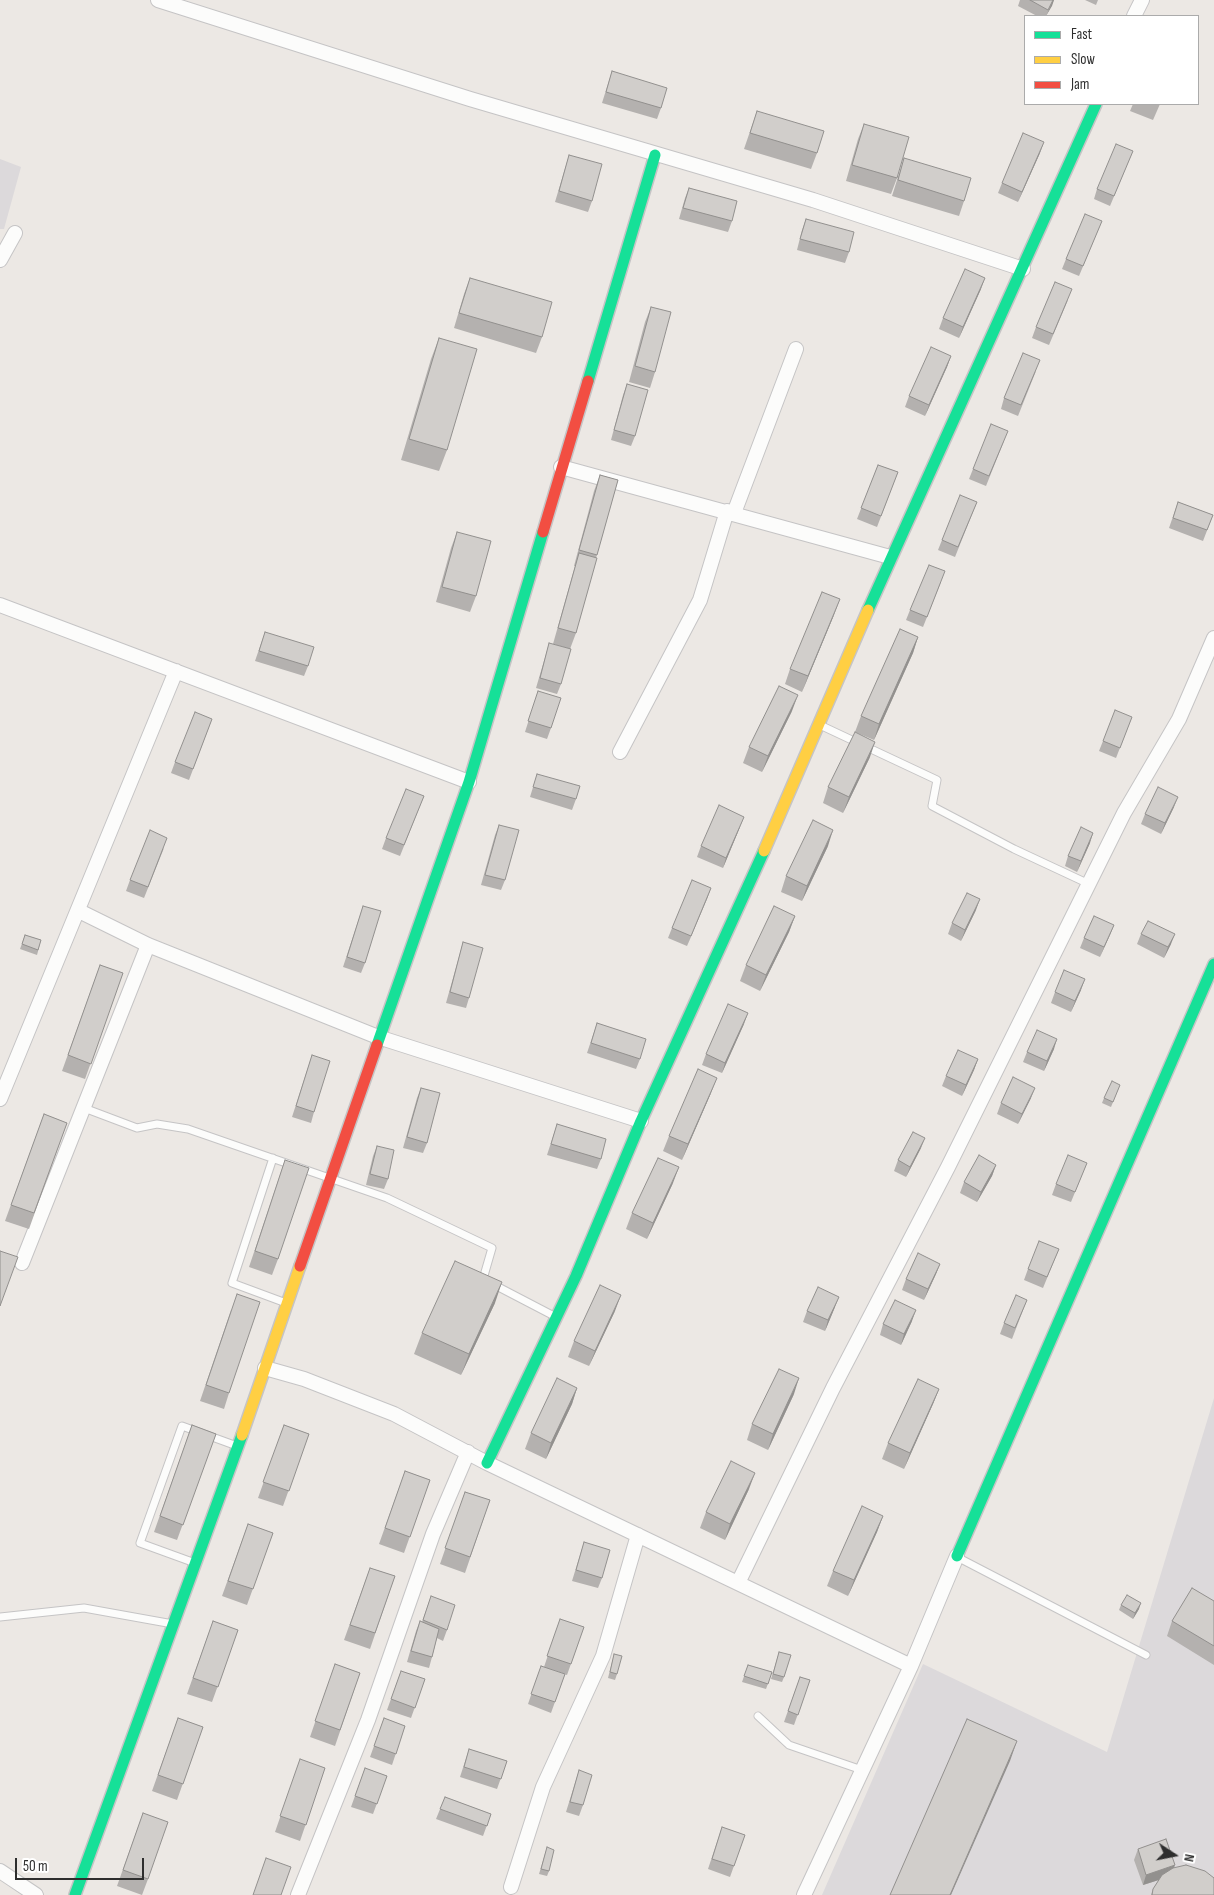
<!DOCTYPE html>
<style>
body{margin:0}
#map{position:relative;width:1214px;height:1895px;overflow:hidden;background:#ece8e4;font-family:"Sofia Sans Condensed",sans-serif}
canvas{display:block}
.legend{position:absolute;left:1024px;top:15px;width:175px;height:90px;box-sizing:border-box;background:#fff;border:1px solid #ababab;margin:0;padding:6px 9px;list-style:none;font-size:15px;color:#2e2e2e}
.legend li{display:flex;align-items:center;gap:10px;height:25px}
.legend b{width:25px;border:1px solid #ababab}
.north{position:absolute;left:1149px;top:1830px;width:50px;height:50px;-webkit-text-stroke:4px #fff;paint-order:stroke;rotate:101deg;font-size:14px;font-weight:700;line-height:20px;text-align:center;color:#2e2e2e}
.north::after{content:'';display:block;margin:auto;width:18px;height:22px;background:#2e2e2e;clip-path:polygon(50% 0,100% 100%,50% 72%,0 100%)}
.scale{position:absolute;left:15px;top:1858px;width:129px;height:22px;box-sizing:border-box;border:2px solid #2e2e2e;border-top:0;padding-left:6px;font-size:15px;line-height:18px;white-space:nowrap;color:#2e2e2e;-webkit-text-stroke:4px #fff;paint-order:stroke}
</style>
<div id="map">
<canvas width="1214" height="1895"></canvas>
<ul class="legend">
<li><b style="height:6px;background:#16e098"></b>Fast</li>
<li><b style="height:6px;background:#ffcf43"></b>Slow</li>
<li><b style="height:6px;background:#f24e42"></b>Jam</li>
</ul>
<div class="north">N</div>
<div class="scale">50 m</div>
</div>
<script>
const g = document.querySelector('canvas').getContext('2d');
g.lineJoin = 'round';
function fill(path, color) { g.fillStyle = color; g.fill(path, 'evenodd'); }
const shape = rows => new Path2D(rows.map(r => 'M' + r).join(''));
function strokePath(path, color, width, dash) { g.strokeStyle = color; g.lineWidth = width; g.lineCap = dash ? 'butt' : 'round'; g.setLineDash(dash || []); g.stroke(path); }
const industrial = shape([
 [0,159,21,167,4,229,0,229],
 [1214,1398,1214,1895,822,1895,923,1664,1107,1752]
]);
const lane = shape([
 [822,726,937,780,932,806,1014,849,1089,884],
 [84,1108,137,1128,157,1124,188,1129,387,1198,492,1248,483,1279,556,1317],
 [273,1158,232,1283,286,1303],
 [957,1557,1146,1655],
 [195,1563,140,1543,182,1426,237,1446],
 [0,1617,84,1608,173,1624],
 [758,1716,789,1745,862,1770]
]);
const street = shape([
 [158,0,470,99,813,200,1023,269],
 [1134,16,1142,0],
 [0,260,15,233],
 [561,467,890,557],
 [734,513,796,349],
 [0,605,469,782],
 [620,752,700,600,727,511],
 [79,911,148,945,378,1037,641,1121],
 [0,1099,176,671],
 [22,1263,148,945],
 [265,1368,304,1379,394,1414,487,1463,911,1666],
 [738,1583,833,1388,948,1167,1124,813,1179,719,1214,638],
 [0,1871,36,1895],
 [511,1887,543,1787,603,1656,638,1535],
 [298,1895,368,1720,433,1534,468,1452],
 [804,1895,911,1666,957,1556]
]);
const fast = shape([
 [588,381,655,155],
 [868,610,1096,104],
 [377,1045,469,782,543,532],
 [487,1463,576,1276,641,1121,764,851],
 [957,1556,1214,964],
 [75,1895,242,1435]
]);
const slow = shape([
 [764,851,868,610],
 [242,1435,300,1266]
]);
const jam = shape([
 [543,532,588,381],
 [300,1266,377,1045]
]);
const wall = shape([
 [1020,0,1054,0,1046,16,1037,16,1018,6],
 [1085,0,1098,0,1096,5],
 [612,71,661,108,657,119,602,103],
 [1133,104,1160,104,1153,120,1130,111],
 [757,111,817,153,811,169,744,149],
 [864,124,897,178,891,194,846,181,858,139],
 [1133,151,1110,206,1094,199,1097,189],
 [1040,153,1018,202,998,193,1002,183],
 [569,155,592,201,588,212,555,202],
 [904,158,964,201,959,216,892,196],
 [689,188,732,221,728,232,679,219,685,198],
 [806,219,849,252,845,263,797,250,802,230],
 [1102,221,1079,276,1062,269,1066,259],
 [470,278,542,337,536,353,454,328,464,294],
 [981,289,959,338,939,329,943,318],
 [1068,300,1049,345,1032,338,1036,327],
 [651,307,655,372,650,388,629,382,645,322],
 [439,338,447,450,439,471,401,460,431,359],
 [951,356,947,367,925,416,905,407,909,396],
 [1036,371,1018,416,1001,409,1004,398],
 [627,384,635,436,631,446,611,440,623,395],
 [1004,441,986,486,969,479,973,469],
 [878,465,898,472,877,527,857,519],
 [600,475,618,480,596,558,576,633,570,649,553,644,575,566,574,566,594,491],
 [977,502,955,557,938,550,942,540],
 [1178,502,1213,515,1203,541,1169,528],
 [457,532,476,596,470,612,436,602,451,548],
 [941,582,923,627,906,620,910,610],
 [834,615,802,692,785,684,790,669],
 [265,632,308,666,304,676,255,661],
 [918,637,913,653,874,740,855,732,861,716],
 [549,643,561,684,557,694,536,688,546,654],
 [538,691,551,728,547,739,525,732],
 [792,711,762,772,743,763,749,747],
 [1132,717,1116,758,1099,751,1103,741],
 [212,719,189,780,171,773,175,762],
 [870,757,843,813,823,803,828,787],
 [537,774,576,799,572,810,530,797],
 [424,796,400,856,382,849,386,838],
 [1174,807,1161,834,1141,824,1145,814],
 [499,825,505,880,501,890,481,885,495,835],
 [740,827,723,868,697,857,701,846],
 [1090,843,1077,872,1065,866,1068,856],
 [828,846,802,901,781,892,786,876],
 [164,848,144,898,126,891,130,880],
 [711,888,687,946,668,938,672,928],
 [363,906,365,963,361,973,343,967],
 [976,910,961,941,948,934,952,923],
 [795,916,789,932,760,991,740,981,746,965],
 [1114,925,1100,957,1080,948,1084,938],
 [1141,934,1171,944,1164,958,1137,944],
 [25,935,41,940,37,955,20,949],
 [463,942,469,998,466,1008,446,1003,460,953],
 [100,965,123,973,85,1079,62,1071],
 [1081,990,1071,1012,1051,1003,1055,992],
 [597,1023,640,1059,636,1069,587,1053],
 [744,1024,722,1073,702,1065,706,1054],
 [1054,1049,1044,1071,1023,1062,1027,1052],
 [312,1055,314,1112,311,1123,292,1117],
 [978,1059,974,1070,962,1096,942,1086,946,1076],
 [1120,1085,1111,1107,1102,1103,1104,1098],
 [421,1088,427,1143,423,1153,403,1148,417,1098],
 [711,1093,682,1160,663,1151,669,1136],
 [1031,1098,1018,1124,997,1114,1001,1103],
 [44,1114,67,1123,29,1229,5,1221],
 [557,1124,601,1159,597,1169,547,1155],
 [377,1146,388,1179,384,1189,366,1185,373,1156],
 [921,1148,906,1177,894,1171,898,1160],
 [285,1160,278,1259,272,1275,249,1267],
 [1087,1163,1071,1202,1052,1195,1056,1184],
 [996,1165,992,1176,977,1202,960,1193,964,1182],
 [673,1183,647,1239,626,1229,632,1213],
 [1059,1249,1043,1288,1024,1280,1028,1269],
 [940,1264,936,1274,924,1300,902,1290,906,1279],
 [1027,1300,1012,1339,1000,1334,1004,1323],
 [495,1303,461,1375,414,1354,422,1333],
 [835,1307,825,1331,803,1322,807,1311],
 [231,1310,229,1393,224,1409,200,1401],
 [615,1311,589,1366,568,1357,574,1341],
 [912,1321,901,1345,880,1335,883,1324],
 [577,1388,572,1404,546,1459,525,1449,531,1433],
 [939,1389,933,1404,904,1469,882,1459,888,1443],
 [794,1394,768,1450,747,1440,752,1424],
 [192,1425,216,1434,177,1540,154,1532],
 [284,1425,309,1434,283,1506,258,1498],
 [405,1471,430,1480,404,1553,379,1544],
 [749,1489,725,1540,700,1528,706,1512],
 [465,1492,490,1500,465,1573,440,1564],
 [883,1516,877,1532,848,1596,827,1586,833,1571],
 [248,1524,273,1533,247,1605,222,1596],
 [584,1542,602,1578,598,1588,572,1581],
 [370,1568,395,1576,370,1649,344,1640],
 [431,1596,447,1630,443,1641,437,1638,432,1657,429,1668,407,1662,416,1631,420,1621,422,1622],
 [1214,1601,1214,1665,1167,1636,1172,1621],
 [1121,1605,1139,1609,1133,1619,1119,1610],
 [560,1619,584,1627,567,1675,548,1668,565,1674,551,1713,528,1704,541,1666,544,1667],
 [213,1621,238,1630,212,1702,187,1694],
 [779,1652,784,1677,782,1682,771,1679],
 [614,1654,617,1674,615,1680,608,1678],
 [335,1664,360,1673,335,1746,310,1737],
 [748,1665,772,1672,766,1689,742,1682],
 [401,1671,425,1679,411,1718,387,1710],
 [800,1677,810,1680,794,1725,784,1722],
 [178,1718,203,1727,177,1800,152,1791],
 [384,1718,405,1726,392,1765,370,1757],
 [469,1749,507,1761,497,1789,460,1777],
 [300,1760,325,1768,300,1841,275,1832],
 [365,1768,387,1776,373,1814,351,1807],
 [579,1770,583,1805,579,1816,566,1812],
 [445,1797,491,1814,483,1836,436,1819],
 [143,1813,148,1879,142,1895,117,1886],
 [722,1827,745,1835,730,1877,708,1869],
 [547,1847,549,1871,547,1876,539,1874],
 [1138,1849,1174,1868,1214,1895,1151,1895,1153,1889,1159,1880,1143,1885,1134,1860]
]);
const shadedWall = shape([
 [1053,0,1054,0,1052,6,1046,16],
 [1044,142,1040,153,1018,202,1022,192],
 [985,278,981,289,959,338,963,327],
 [951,356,947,367,925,416,929,405],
 [840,599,834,615,802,692,808,676],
 [918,637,913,653,874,740,879,724],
 [798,695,792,711,762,772,768,756],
 [875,742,870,757,843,813,849,797],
 [1178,797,1174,807,1161,834,1165,823],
 [744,817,740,827,723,868,726,858],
 [833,830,828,846,802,901,807,886],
 [1093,833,1090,843,1077,872,1081,861],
 [711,888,707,899,687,946,691,936],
 [980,899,976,910,961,941,965,930],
 [795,916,789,932,760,991,766,975],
 [1114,925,1110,935,1100,957,1104,947],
 [1175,934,1171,944,1164,958,1168,947],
 [1085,979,1081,990,1071,1012,1075,1001],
 [748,1013,744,1024,722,1073,725,1063],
 [1057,1039,1054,1049,1044,1071,1047,1061],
 [978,1059,974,1070,962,1096,966,1085],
 [717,1078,711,1093,682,1160,688,1144],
 [1035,1088,1031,1098,1018,1124,1022,1114],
 [925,1138,921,1148,906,1177,910,1167],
 [996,1165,992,1176,977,1202,981,1192],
 [679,1167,673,1183,647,1239,653,1223],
 [940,1264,936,1274,924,1300,928,1289],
 [502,1282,495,1303,461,1375,469,1354],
 [621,1295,615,1311,589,1366,595,1351],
 [839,1297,835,1307,825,1331,828,1320],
 [916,1310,912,1321,901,1345,904,1334],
 [799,1378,794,1394,768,1450,773,1434],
 [577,1388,572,1404,546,1459,551,1443],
 [939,1389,933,1404,904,1469,910,1453],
 [755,1473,749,1489,725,1540,730,1524],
 [883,1516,877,1532,848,1596,854,1580],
 [1141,1603,1139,1609,1133,1619,1135,1613],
 [1017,1741,1010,1761,951,1895,950,1895],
 [1175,1865,1171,1876,1143,1885,1146,1875]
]);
const building = shape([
 [1030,0,1053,0,1048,10,1030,0],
 [612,71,667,88,661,108,606,92,612,71],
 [757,111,824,131,817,153,750,133,757,111],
 [864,124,909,137,897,178,852,165,864,124],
 [1023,133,1044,142,1022,192,1002,183,1023,133],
 [1116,144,1133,151,1114,196,1097,189,1116,144],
 [569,155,602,164,592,201,559,191,569,155],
 [904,158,971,178,964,201,898,180,904,158],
 [689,188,737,201,732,221,683,208,689,188],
 [1085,214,1102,221,1083,266,1066,259,1085,214],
 [806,219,854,232,849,252,800,239,806,219],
 [965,269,985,278,963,327,943,318,965,269],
 [470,278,552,302,542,337,459,313,470,278],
 [1055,282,1072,289,1053,334,1036,327,1055,282],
 [651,307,671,312,655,372,635,366,651,307],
 [439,338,477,349,447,450,409,439,439,338],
 [931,347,951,356,929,405,909,396,931,347],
 [1023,353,1040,360,1021,405,1004,398,1023,353],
 [627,384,648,390,635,436,614,430,627,384],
 [991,424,1008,431,989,476,973,469,991,424],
 [878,465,898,472,881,516,861,508,878,465],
 [600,475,618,480,597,555,579,550,600,475],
 [960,495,977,502,958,547,942,540,960,495],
 [1178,502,1213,515,1207,530,1173,518,1178,502],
 [457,532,491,541,476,596,442,587,457,532],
 [579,553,597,558,576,633,558,628,579,553],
 [929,565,945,571,927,617,910,610,929,565],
 [822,592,840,599,808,676,790,669,822,592],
 [900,629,918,637,879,724,861,716,900,629],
 [265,632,314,647,308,666,259,651,265,632],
 [549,643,571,649,561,684,540,678,549,643],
 [779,686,798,695,768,756,749,747,779,686],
 [538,691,561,698,551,728,528,721,538,691],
 [1115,710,1132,717,1120,748,1103,741,1115,710],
 [195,712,212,719,193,769,175,762,195,712],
 [855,732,875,742,849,797,828,787,855,732],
 [537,774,580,786,576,799,533,787,537,774],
 [1158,787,1178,797,1165,823,1145,814,1158,787],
 [406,789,424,796,404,845,386,838,406,789],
 [719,805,744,817,726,858,701,846,719,805],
 [813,820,833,830,807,886,786,876,813,820],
 [499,825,519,830,505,880,485,875,499,825],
 [1081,827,1093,833,1081,861,1068,856,1081,827],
 [150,830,167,838,148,887,130,880,150,830],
 [692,880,711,888,691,936,672,928,692,880],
 [967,893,980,899,965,930,952,923,967,893],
 [363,906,381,911,365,963,347,957,363,906],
 [774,906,795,916,766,975,746,965,774,906],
 [1094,916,1114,925,1104,947,1084,938,1094,916],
 [1148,921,1175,934,1168,947,1141,934,1148,921],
 [25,935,41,940,38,950,22,944,25,935],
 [463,942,483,948,469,998,450,992,463,942],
 [100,965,123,973,91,1064,68,1055,100,965],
 [1064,970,1085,979,1075,1001,1055,992,1064,970],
 [728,1004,748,1013,725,1063,706,1054,728,1004],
 [597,1023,646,1039,640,1059,591,1043,597,1023],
 [1037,1030,1057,1039,1047,1061,1027,1052,1037,1030],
 [958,1050,978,1059,966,1085,946,1076,958,1050],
 [312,1055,330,1061,314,1112,296,1106,312,1055],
 [698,1069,717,1078,688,1144,669,1136,698,1069],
 [1013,1077,1035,1088,1022,1114,1001,1103,1013,1077],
 [1112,1081,1120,1085,1113,1102,1104,1098,1112,1081],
 [421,1088,440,1093,427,1143,407,1137,421,1088],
 [44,1114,67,1123,34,1213,11,1205,44,1114],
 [557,1124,606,1139,601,1159,551,1144,557,1124],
 [913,1132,925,1138,910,1167,898,1160,913,1132],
 [377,1146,394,1150,388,1179,370,1174,377,1146],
 [979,1155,996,1165,981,1192,964,1182,979,1155],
 [1068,1155,1087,1163,1075,1192,1056,1184,1068,1155],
 [658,1158,679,1167,653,1223,632,1213,658,1158],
 [285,1160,309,1168,278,1259,255,1251,285,1160],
 [1039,1241,1059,1249,1047,1277,1028,1269,1039,1241],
 [0,1251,18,1257,0,1306,0,1251],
 [918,1253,940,1264,928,1289,906,1279,918,1253],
 [455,1261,502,1282,469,1354,422,1333,455,1261],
 [600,1285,621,1295,595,1351,574,1341,600,1285],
 [818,1287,839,1297,828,1320,807,1311,818,1287],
 [237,1294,260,1302,229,1393,206,1385,237,1294],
 [1016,1295,1027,1300,1015,1328,1004,1323,1016,1295],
 [895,1300,916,1310,904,1334,883,1324,895,1300],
 [779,1369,799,1378,773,1434,752,1424,779,1369],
 [557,1378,577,1388,551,1443,531,1433,557,1378],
 [918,1379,939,1389,910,1453,888,1443,918,1379],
 [192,1425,216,1434,183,1525,160,1516,192,1425],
 [284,1425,309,1434,289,1491,263,1482,284,1425],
 [731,1461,755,1473,730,1524,706,1512,731,1461],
 [405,1471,430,1480,410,1537,385,1528,405,1471],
 [465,1492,490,1500,470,1557,445,1548,465,1492],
 [862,1506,883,1516,854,1580,833,1571,862,1506],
 [248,1524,273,1533,253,1589,228,1581,248,1524],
 [584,1542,610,1550,602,1578,576,1570,584,1542],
 [370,1568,395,1576,375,1633,350,1625,370,1568],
 [1192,1588,1214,1601,1214,1646,1172,1621,1192,1588],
 [1127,1595,1141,1603,1135,1613,1121,1605,1127,1595],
 [431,1596,455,1605,447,1630,423,1620,431,1596],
 [560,1619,584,1627,571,1664,547,1656,560,1619],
 [213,1621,238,1630,218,1687,193,1678,213,1621],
 [420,1621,439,1629,432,1657,411,1651,420,1621],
 [779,1652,791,1655,784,1677,773,1674,779,1652],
 [614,1654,622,1656,617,1674,610,1672,614,1654],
 [335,1664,360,1673,340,1730,315,1721,335,1664],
 [748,1665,772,1672,768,1684,744,1676,748,1665],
 [541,1666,565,1674,555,1702,531,1694,541,1666],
 [401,1671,425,1679,415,1708,391,1699,401,1671],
 [800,1677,810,1680,798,1715,788,1711,800,1677],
 [178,1718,203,1727,183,1784,158,1775,178,1718],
 [384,1718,405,1726,396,1754,374,1746,384,1718],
 [967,1719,1017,1741,950,1895,890,1895,967,1719],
 [469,1749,507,1761,501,1779,464,1767,469,1749],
 [300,1759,325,1768,306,1825,280,1816,300,1759],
 [365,1768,387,1776,377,1804,355,1796,365,1768],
 [579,1770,592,1775,583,1805,570,1802,579,1770],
 [445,1797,491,1814,487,1826,440,1809,445,1797],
 [143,1813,168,1822,148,1879,123,1870,143,1813],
 [722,1827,745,1835,734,1866,712,1859,722,1827],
 [1166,1839,1175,1865,1146,1875,1138,1849,1166,1839],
 [547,1847,554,1850,549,1871,541,1869,547,1847],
 [266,1858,291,1867,281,1895,253,1895,266,1858],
 [1186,1865,1205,1871,1214,1878,1214,1895,1152,1895,1153,1889,1162,1875,1173,1868,1186,1865]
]);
fill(industrial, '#dcd9db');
strokePath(lane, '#c5c4c5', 9);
strokePath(street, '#c5c4c5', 16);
strokePath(fast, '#c5c4c5', 14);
strokePath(slow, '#c5c4c5', 14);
strokePath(jam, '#c5c4c5', 14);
strokePath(lane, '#fcfcfb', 7);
strokePath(street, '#fcfcfb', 14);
strokePath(fast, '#16e098', 11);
strokePath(slow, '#ffcf43', 11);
strokePath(jam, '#f24e42', 11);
fill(wall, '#b4b1af');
fill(shadedWall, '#92908e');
fill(building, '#d1cecb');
strokePath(building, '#92908e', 1);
</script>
